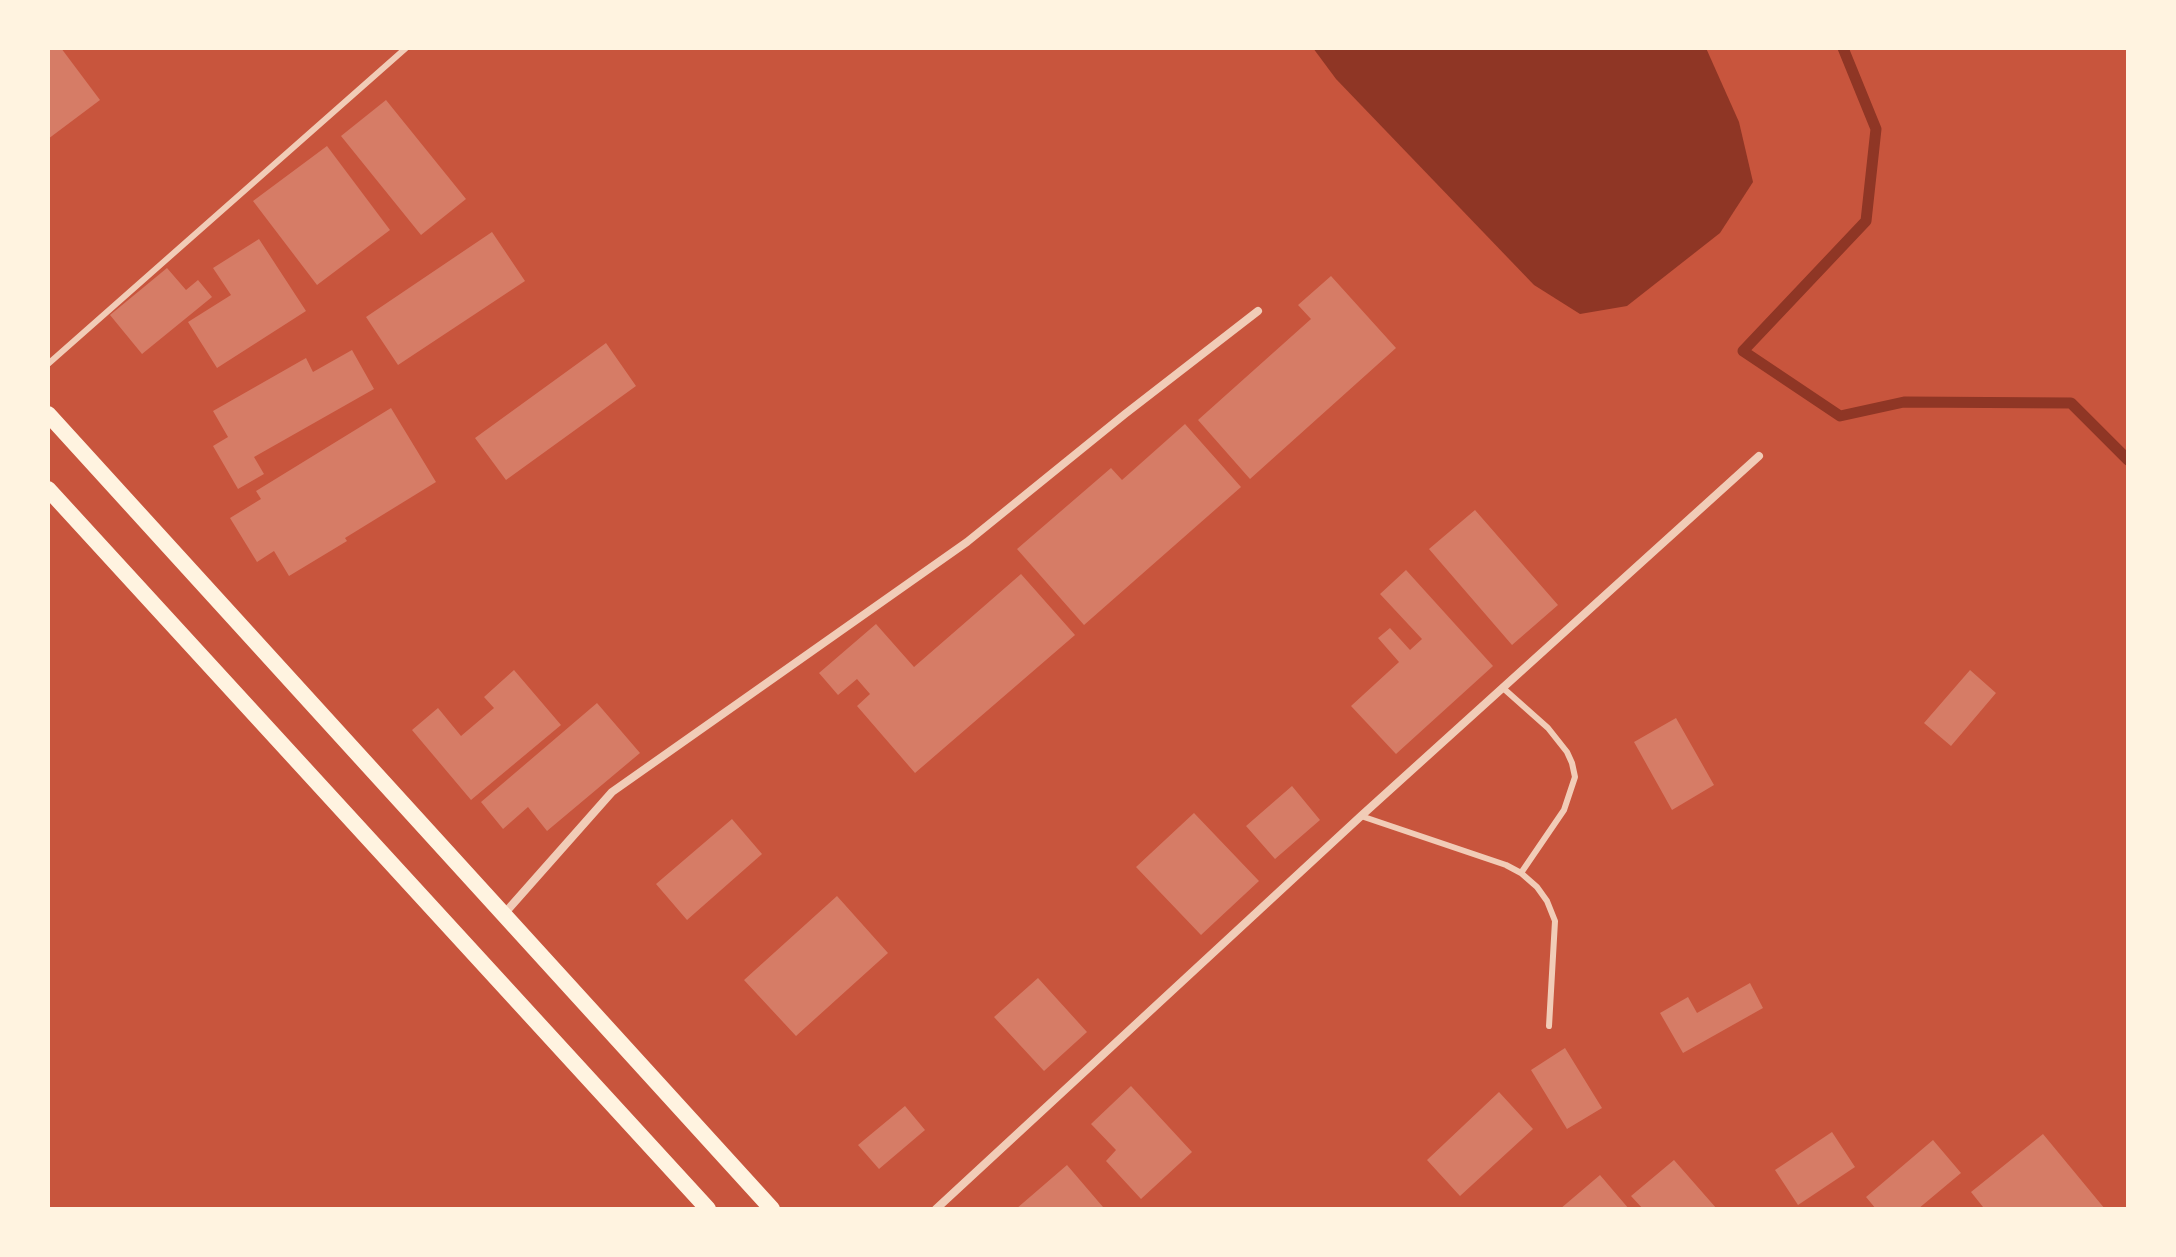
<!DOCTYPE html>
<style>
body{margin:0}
#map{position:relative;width:2176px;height:1257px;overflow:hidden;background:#c8553d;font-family:"Varela Round",sans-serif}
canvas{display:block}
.frame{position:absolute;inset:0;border:50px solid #fff3e0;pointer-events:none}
</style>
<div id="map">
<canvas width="2176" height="1257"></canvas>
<div class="frame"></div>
</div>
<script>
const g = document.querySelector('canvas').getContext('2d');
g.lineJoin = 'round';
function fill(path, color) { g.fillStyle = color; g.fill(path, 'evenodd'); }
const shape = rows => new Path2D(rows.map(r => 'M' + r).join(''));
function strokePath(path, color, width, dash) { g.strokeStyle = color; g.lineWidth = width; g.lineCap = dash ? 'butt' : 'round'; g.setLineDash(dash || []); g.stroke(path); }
const water = shape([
 [1313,48,1706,48,1739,122,1753,182,1720,233,1627,306,1580,314,1534,285,1336,79]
]);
const stream = shape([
 [1843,48,1876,129,1866,221,1743,351,1840,416,1904,402,2071,403,2128,460]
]);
const building = shape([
 [48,48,61,48,100,100,48,139],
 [386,100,466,199,421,235,341,136],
 [327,146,390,230,317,285,253,201],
 [492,232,525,281,398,365,366,317],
 [259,239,306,311,217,368,188,322,231,295,213,268],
 [167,268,186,290,198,280,212,297,142,354,110,315],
 [1331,276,1396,348,1250,479,1198,420,1311,319,1298,305],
 [606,343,636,386,506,480,475,438],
 [352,350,374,389,254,457,264,474,238,489,213,446,228,437,213,411,306,358,313,372],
 [391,408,436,482,345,538,347,541,289,576,274,551,257,562,230,518,261,499,256,491],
 [1185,424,1241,487,1084,625,1017,549,1111,468,1122,480],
 [1475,510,1558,605,1512,645,1429,549],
 [1406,570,1493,666,1396,754,1351,706,1399,662,1378,638,1390,628,1410,650,1422,639,1380,594],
 [1021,574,1075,635,915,773,857,706,870,694,857,679,838,695,819,673,876,624,914,667],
 [514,670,561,725,471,800,412,730,438,708,461,736,494,708,484,697],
 [1970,670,1996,693,1951,746,1924,723],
 [597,703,640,753,547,831,528,807,503,829,481,802],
 [1676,718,1714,785,1672,810,1634,742],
 [1292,786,1320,820,1275,859,1246,826],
 [1194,813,1259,881,1201,935,1136,867],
 [732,819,762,854,687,920,656,884],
 [837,896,888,953,796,1036,744,980],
 [1038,978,1087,1032,1044,1071,994,1017],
 [1750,983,1763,1008,1683,1053,1660,1013,1688,997,1697,1013],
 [1565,1048,1602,1108,1567,1129,1531,1070],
 [1131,1086,1192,1152,1141,1199,1106,1161,1116,1150,1091,1124],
 [1499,1092,1533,1129,1460,1196,1427,1160],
 [905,1106,925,1130,879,1169,858,1145],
 [1832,1132,1855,1167,1798,1205,1775,1170],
 [2043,1134,2105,1209,1981,1209,1983,1207,1971,1192],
 [1933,1140,1961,1173,1918,1209,1876,1209,1866,1197],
 [1674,1160,1717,1209,1643,1209,1631,1196],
 [1067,1165,1103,1207,1100,1209,1016,1209],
 [1600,1175,1629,1209,1560,1209]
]);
const service = shape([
 [48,364,406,48],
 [1503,688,1548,728,1567,752,1572,763,1575,777,1564,810,1521,873],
 [1361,816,1506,865,1521,873,1537,887,1547,901,1555,921,1549,1026]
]);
const minor = shape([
 [504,914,612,792,967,542,1125,414,1258,311],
 [936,1209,1361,816,1759,456]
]);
const secondary = shape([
 [48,414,772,1209],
 [48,489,708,1209]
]);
fill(water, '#8f3625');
strokePath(stream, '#8f3625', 11);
fill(building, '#d67c66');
strokePath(service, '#f1ccb7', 6);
strokePath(minor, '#f1ccb7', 8);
strokePath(secondary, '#fff3e0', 16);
</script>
